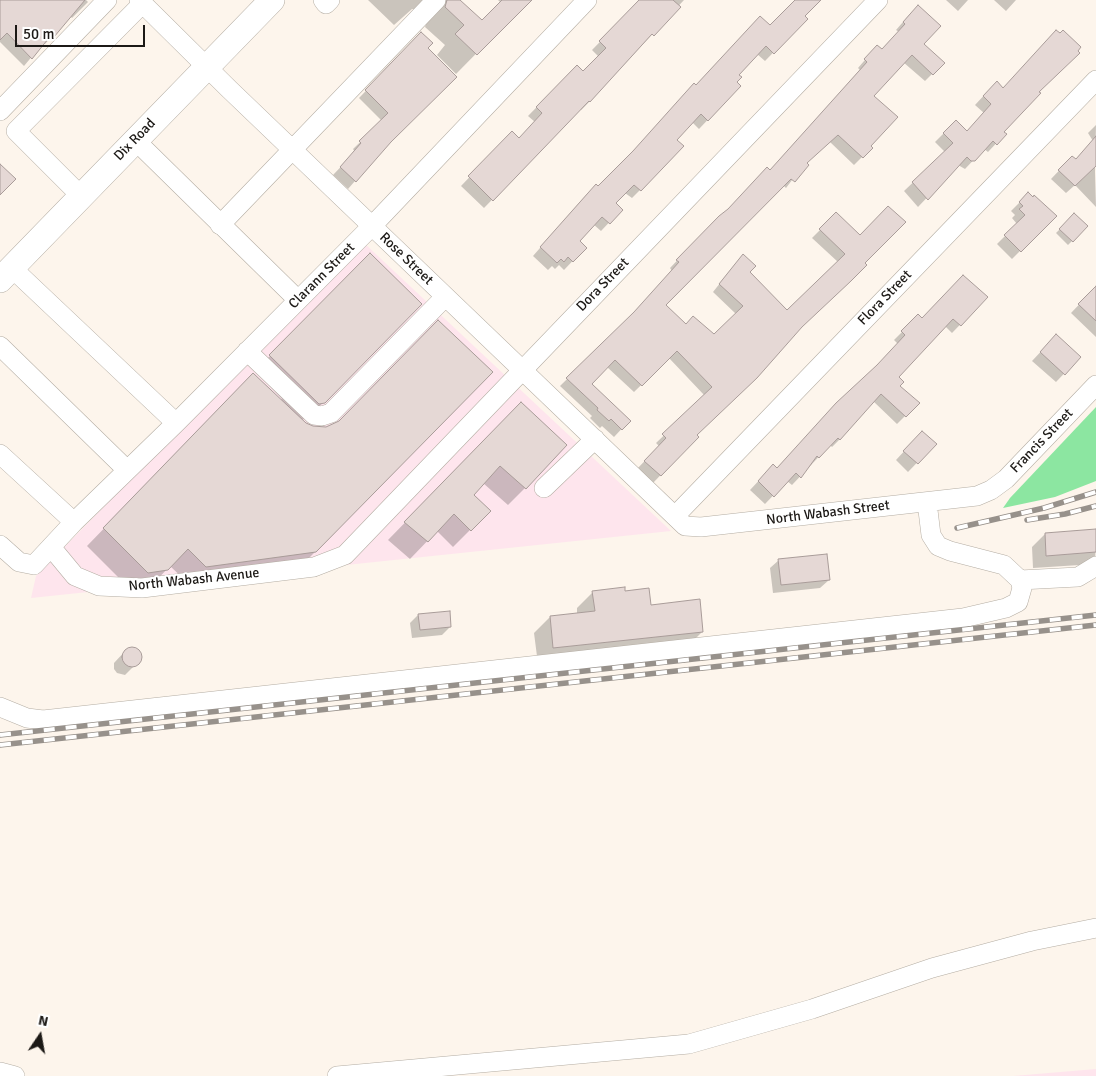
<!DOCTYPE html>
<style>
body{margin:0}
#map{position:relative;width:1096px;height:1076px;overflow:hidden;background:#fdf5ec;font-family:Signika,sans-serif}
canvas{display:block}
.north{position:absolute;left:15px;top:1011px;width:50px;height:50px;-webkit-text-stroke:4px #fff;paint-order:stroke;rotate:12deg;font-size:14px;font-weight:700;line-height:20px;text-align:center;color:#1c1916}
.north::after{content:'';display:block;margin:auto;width:18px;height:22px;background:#1c1916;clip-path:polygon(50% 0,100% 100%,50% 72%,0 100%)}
.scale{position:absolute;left:15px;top:25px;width:130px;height:22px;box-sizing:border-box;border:2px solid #1c1916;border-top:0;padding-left:6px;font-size:15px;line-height:18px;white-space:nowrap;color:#1c1916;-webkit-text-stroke:4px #fff;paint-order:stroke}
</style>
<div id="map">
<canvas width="1096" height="1076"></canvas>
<div class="north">N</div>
<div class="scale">50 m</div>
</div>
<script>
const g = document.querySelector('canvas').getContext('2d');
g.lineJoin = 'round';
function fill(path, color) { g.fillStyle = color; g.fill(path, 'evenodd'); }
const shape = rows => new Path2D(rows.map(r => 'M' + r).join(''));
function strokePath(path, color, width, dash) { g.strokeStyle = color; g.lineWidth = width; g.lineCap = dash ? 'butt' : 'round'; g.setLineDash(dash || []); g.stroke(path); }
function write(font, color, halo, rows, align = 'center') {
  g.font = font + ' Signika,sans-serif'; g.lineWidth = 4; g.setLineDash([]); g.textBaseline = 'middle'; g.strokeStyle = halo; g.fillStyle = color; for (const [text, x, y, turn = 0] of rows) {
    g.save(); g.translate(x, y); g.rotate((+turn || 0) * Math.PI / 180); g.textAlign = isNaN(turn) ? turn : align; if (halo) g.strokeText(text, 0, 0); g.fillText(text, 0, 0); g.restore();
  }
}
const industrial = shape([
 [363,242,671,531,31,598,36,576],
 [1096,1069,1096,1076,1013,1076]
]);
const green = shape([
 [1096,407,1096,481,1055,497,1003,508,1010,498]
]);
const shadow = shape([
 [0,0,86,0,88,2,72,18,70,16,45,44,44,42,24,66,0,42],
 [368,0,458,0,482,22,500,2,498,0,529,0,456,74,437,55,445,45,425,27,428,18,424,11,412,9,394,25],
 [641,0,684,0,590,101,581,110,580,109,484,208,461,186,512,133,519,139,535,122,528,116,577,66,583,73,599,57,592,50],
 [796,0,816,0,803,16,806,19,765,61,757,54,737,75,735,82,740,86,699,129,692,122,675,140,671,159,632,198,625,193,614,204,621,210,601,231,593,224,578,241,585,248,564,270,559,265,555,269,552,266,548,270,533,256,587,194,598,188,696,86,770,27],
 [946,0,968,0,958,11],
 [994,0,1016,0,1006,11],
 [910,14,923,44,943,63,925,81,903,62,872,96,869,146,871,148,854,165,830,142,805,163,786,188,783,185,665,305,685,325,714,336,736,314,713,292,736,263,748,272,787,311,838,262,812,238,836,214,860,236,799,329,695,435,697,437,653,483,637,469,659,446,656,443,705,396,669,358,634,392,607,367,590,384,629,421,614,437,602,426,600,428,590,418,592,416,560,386,627,320,672,271,670,268,711,225,769,172,860,70,858,68,870,54,881,50,899,32,896,30],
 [421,34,426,48,389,142,348,189,333,175,355,152,353,149,382,121,359,98],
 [1003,89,1002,132,1005,134,988,152,984,149,965,169,958,165,918,207,904,191,945,152,935,142,956,121,967,132,984,113,975,105,988,91],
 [1096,125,1095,172,1096,207,1075,185,1066,193,1051,179,1072,157,1075,160,1093,141,1088,133],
 [1028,194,1055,216,1012,259,997,244,1017,224,1012,218,1015,215,1011,211],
 [1074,215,1087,226,1068,245,1056,233],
 [370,255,420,304,308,418,301,420,315,552,298,569,189,584,170,566,150,587,130,589,87,546,236,392,280,400,282,399,255,371],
 [1092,291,1096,295,1096,337,1071,313],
 [986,298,952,333,945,326,897,377,898,386,918,403,897,424,873,401,847,432,832,447,830,445,792,485,787,481,765,504,750,490,765,474,776,469,874,370,898,344,894,340,910,324],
 [1048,344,1080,357,1056,382,1032,361],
 [504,421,525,488,508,505,483,483,472,495,489,511,453,547,437,531,410,559,388,540],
 [922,432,935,444,908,472,896,460],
 [1096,531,1095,564,1033,568,1032,547,1045,534],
 [779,560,829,580,820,588,773,593,770,568],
 [593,592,624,592,702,632,686,648,538,664,534,633,550,617,577,614,577,608],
 [418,615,450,627,442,635,412,638,410,623],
 [133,648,140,654,141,659,125,675,117,673,114,669,114,663,127,649]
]);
const building = shape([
 [0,0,85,0,54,37,52,34,32,59,7,33,0,40,0,0],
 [447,0,460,0,482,20,502,0,532,0,477,55,455,34,464,25,445,7,447,0],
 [639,0,673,0,681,7,654,36,652,34,590,102,589,101,493,201,468,176,512,131,519,138,542,113,536,107,577,65,583,71,606,48,599,41,639,0],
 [795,0,821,0,805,16,808,19,774,54,766,46,739,75,742,77,737,82,741,86,708,121,701,114,677,140,684,146,641,191,634,185,616,203,623,210,610,224,602,217,580,241,587,248,573,262,568,257,564,262,561,259,557,263,540,247,596,184,598,186,633,151,694,83,696,85,760,16,770,25,795,0],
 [918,5,941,26,924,44,945,63,933,75,912,55,874,96,898,117,871,146,873,148,863,158,838,135,807,163,809,165,795,182,791,179,666,305,686,324,693,316,714,334,743,306,719,284,743,254,756,266,750,272,787,310,845,254,819,229,836,212,860,235,888,206,906,222,865,263,867,265,851,281,802,327,757,378,697,435,699,437,661,476,644,461,666,438,662,434,712,387,677,351,642,386,615,360,592,384,631,421,622,430,611,419,609,421,597,410,598,408,566,378,634,312,679,262,676,260,719,216,728,209,767,167,770,170,867,62,864,59,877,45,882,49,905,24,903,22,918,5],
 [1056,30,1060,33,1063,30,1081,47,1078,51,1080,53,1039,92,1041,93,1004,132,1007,134,997,145,993,141,975,161,971,161,967,157,928,200,912,182,953,143,943,133,956,120,967,131,991,104,983,96,997,81,1003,88,1056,30],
 [421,32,433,43,428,48,457,77,391,142,356,182,340,167,361,143,359,141,388,113,365,90,421,32],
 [1096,136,1096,166,1075,186,1058,170,1072,156,1076,159,1096,136],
 [0,164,16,179,0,195,0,164],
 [1028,192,1033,197,1034,195,1057,216,1021,252,1004,235,1025,215,1019,209,1023,206,1019,202,1028,192],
 [1074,213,1088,226,1073,242,1059,229,1074,213],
 [370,253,422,304,325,403,319,404,269,355,370,253],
 [963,275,988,297,961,326,953,319,899,377,904,382,900,386,920,403,906,417,881,394,840,440,838,438,819,458,817,456,801,478,796,473,774,497,758,481,773,464,777,468,836,403,877,365,905,335,901,331,918,314,922,318,963,275],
 [1096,286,1096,321,1078,304,1096,286],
 [438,320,493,372,316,552,206,567,188,549,168,570,148,573,103,528,253,373,306,423,313,426,326,427,339,421,438,320],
 [1056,334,1081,357,1065,375,1040,352,1056,334],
 [521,402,567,445,526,489,500,466,474,495,491,511,471,531,454,514,428,542,404,522,521,402],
 [922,431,937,444,918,464,903,451,922,431],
 [1096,529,1096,552,1046,556,1045,533,1096,529],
 [827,554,830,580,781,585,778,559,827,554],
 [625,587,625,591,649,588,651,605,700,599,703,632,553,648,550,616,595,611,592,591,625,587],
 [450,611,451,627,420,630,418,614,450,611],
 '122 657a10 10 0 1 1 20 0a10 10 0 1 1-20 0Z'
]);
const minor = shape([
 [139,0,229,89,685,526,701,527,977,496,991,490,1006,479,1096,385],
 [323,0,326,4,330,0],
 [0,111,107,0],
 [135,140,298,300],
 [81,196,16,131,142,4],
 [220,225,436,0],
 [12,268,176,423],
 [0,346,127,470],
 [247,351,314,415,322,416,331,413,445,297],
 [0,454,74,522],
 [544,488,595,439],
 [675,516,1096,80],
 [0,545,19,562,34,565,74,522,176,423,372,226,587,0],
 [51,547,75,576,99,586,142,588,314,567,345,555,878,0],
 [1020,580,1078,577,1096,566],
 [0,707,27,718,43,720,963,618,1006,608,1018,602,1022,588,1020,580,1004,565,950,551,938,546,931,535,927,502],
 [0,1072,15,1076],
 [337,1076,689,1044,812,1009,932,968,1032,941,1096,928]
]);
const major = shape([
 [0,280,272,0]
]);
const rail = shape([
 [1027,520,1065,514,1096,506],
 [957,528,1044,508,1096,492],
 [0,735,1096,615],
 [0,745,1096,625]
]);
const streetNames = [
 ["Dix Road",135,140,-46],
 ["Rose Street",406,259,44],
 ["Clarann Street",322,276,-45],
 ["Dora Street",603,285,-46],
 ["Flora Street",885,298,-46],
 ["Francis Street",1042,441,-46],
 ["North Wabash Street",828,513,-7],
 ["North Wabash Avenue",194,580,-6]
];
fill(industrial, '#fee5ed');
fill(green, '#8ce6a1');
fill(shadow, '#0003');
fill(building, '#e5d8d5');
strokePath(building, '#a99c99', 1);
strokePath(minor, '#b4ada3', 20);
strokePath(major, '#b4ada3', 26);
strokePath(minor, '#fff', 19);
strokePath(major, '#fff', 25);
strokePath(rail, '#97918b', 5.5);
strokePath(rail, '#fff', 4, [11]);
write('14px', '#1c1916', '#fff', streetNames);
</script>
